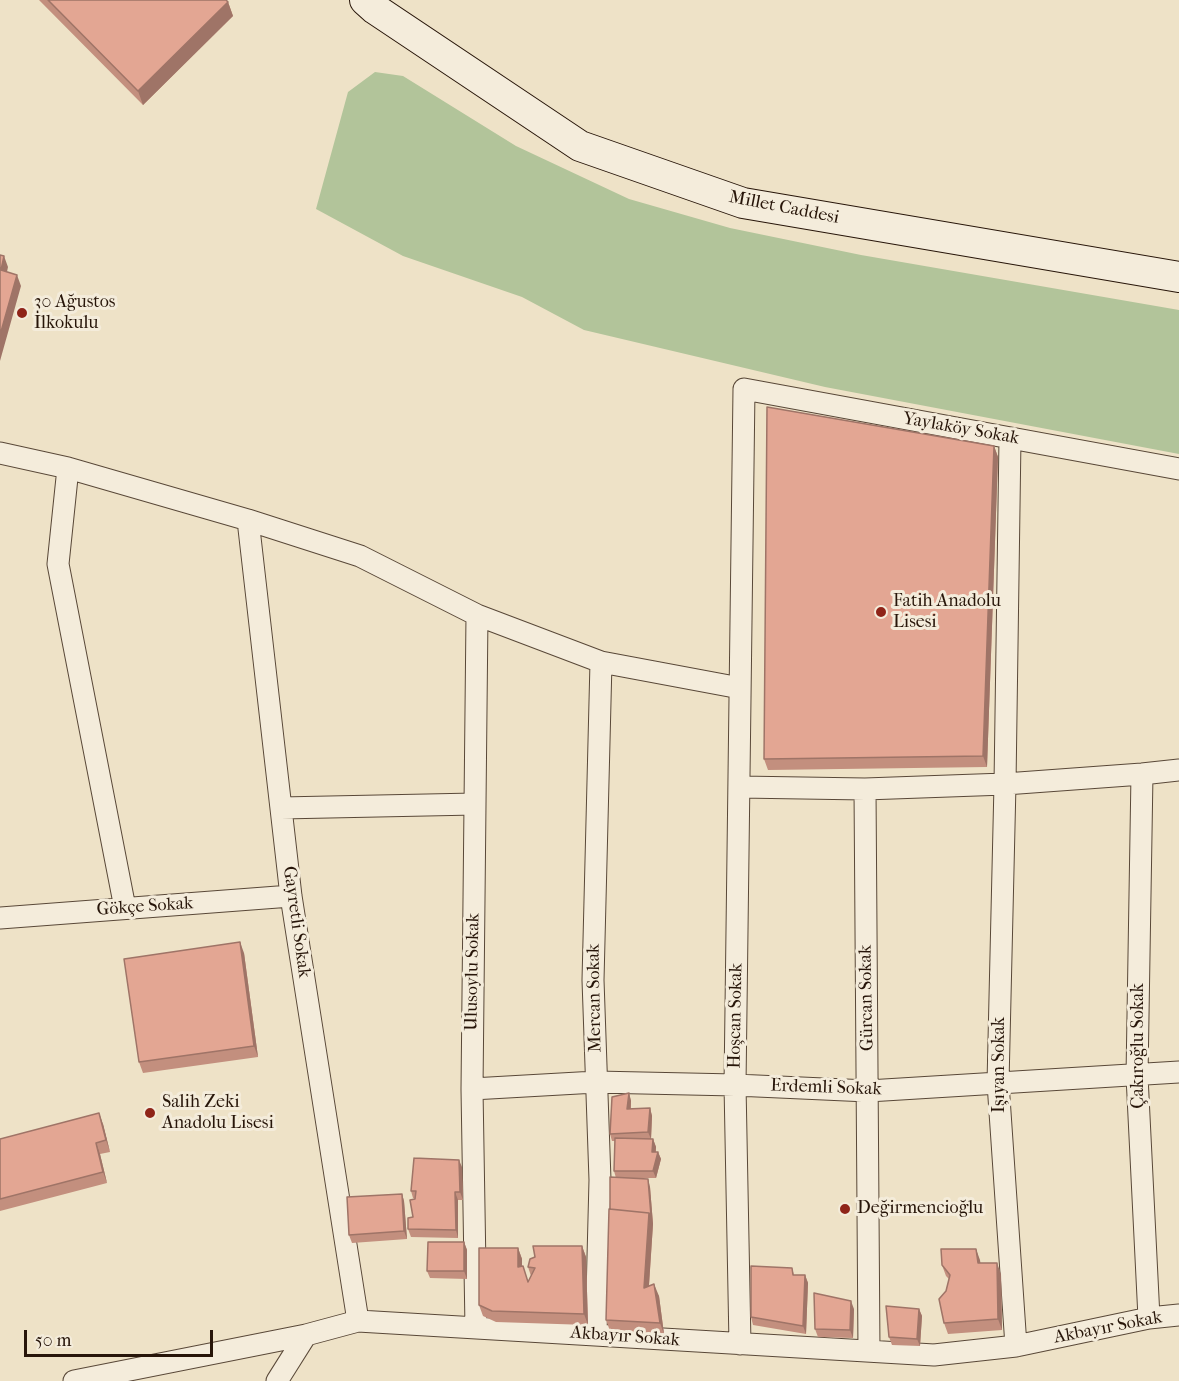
<!DOCTYPE html>
<meta charset="utf-8">
<style>
body{margin:0}
#map{position:relative;width:1179px;height:1381px;overflow:hidden;background:#eee2c7;font-family:"IM FELL French Canon",serif}
canvas{display:block}
.scale{position:absolute;left:24px;top:1330px;width:189px;height:27px;box-sizing:border-box;border:3px solid #271509;border-top:0;padding-left:8px;font-size:18px;line-height:21px;white-space:nowrap;color:#271509;-webkit-text-stroke:4px #f4ecdb;paint-order:stroke}
</style>
<div id="map">
<canvas width="1179" height="1381"></canvas>
<div class="scale">50 m</div>
</div>
<script>
const g = document.querySelector('canvas').getContext('2d');
g.lineJoin = 'round';
function fill(path, color) { g.fillStyle = color; g.fill(path, 'evenodd'); }
const shape = rows => new Path2D(rows.map(r => 'M' + r).join(''));
function strokePath(path, color, width, dash) { g.strokeStyle = color; g.lineWidth = width; g.lineCap = dash ? 'butt' : 'round'; g.setLineDash(dash || []); g.stroke(path); }
function write(font, color, halo, rows, align = 'center') {
  g.font = font + ' "IM FELL French Canon",serif'; g.lineWidth = 6; g.setLineDash([]); g.textBaseline = 'middle'; g.strokeStyle = halo; g.fillStyle = color; for (const [text, x, y, turn = 0] of rows) {
    g.save(); g.translate(x, y); g.rotate((+turn || 0) * Math.PI / 180); g.textAlign = isNaN(turn) ? turn : align; if (halo) g.strokeText(text, 0, 0); g.fillText(text, 0, 0); g.restore();
  }
}
const green = shape([
 [375,72,403,76,516,146,629,199,730,228,861,255,1179,310,1179,454,825,387,584,330,522,297,403,256,316,209,348,92]
]);
const minor = shape([
 [1010,438,1005,784,998,1083,1016,1346],
 [0,453,68,468,248,520,360,556,477,615,601,662,740,688],
 [68,468,58,564,125,908],
 [248,520,291,896,358,1321],
 [1142,774,1137,1076,1149,1318],
 [740,787,865,789,1005,784,1142,774,1179,770],
 [865,789,869,1351],
 [281,808,475,804],
 [0,918,291,896],
 [472,1089,596,1082,735,1085,868,1091,1179,1072],
 [476,1328,472,1089,477,615],
 [596,1334,600,1180,593,980,601,662],
 [740,1344,735,1085,744,389,1179,469],
 [74,1381,306,1335,358,1321,934,1355,1016,1346,1149,1318,1179,1315],
 [277,1381,306,1335]
]);
const secondary = shape([
 [365,0,375,9,580,146,743,203,1179,277]
]);
const wall = shape([
 [39,0,226,0,228,2,233,16,143,105],
 [994,446,998,457,987,767,768,770,764,759],
 [244,953,258,1057,143,1073,139,1062],
 [629,1093,631,1101,631,1109,650,1108,652,1116,651,1139,653,1139,656,1147,656,1152,658,1152,661,1159,656,1178,628,1178,650,1187,653,1224,649,1286,659,1296,664,1334,610,1331,606,1320,610,1209,616,1178,614,1171,615,1141,612,1141,610,1134],
 [103,1124,110,1152,100,1154,107,1183,0,1211,0,1139],
 [462,1167,463,1200,458,1200,458,1238,411,1237,408,1229,413,1217,415,1199,413,1198,411,1191],
 [402,1194,404,1201,407,1239,352,1243,349,1235],
 [464,1242,467,1250,467,1279,430,1278,427,1271],
 [582,1246,586,1257,588,1325,496,1322,483,1316,479,1305,518,1248,522,1259,522,1266,528,1282,531,1276,528,1267],
 [976,1249,980,1263,1001,1274,1002,1330,948,1334,944,1323,946,1291,949,1279,946,1276,942,1265],
 [792,1268,794,1275,805,1275,808,1283,806,1334,753,1325,751,1317],
 [854,1309,853,1338,818,1337,815,1329],
 [919,1309,922,1316,920,1346,892,1345,889,1337]
]);
const shadedWall = shape([
 [228,2,233,16,143,105,138,91],
 [4,256,8,267,5,281,1,270],
 [17,275,21,286,0,361,0,335],
 [994,446,998,457,987,767,983,756],
 [240,942,244,953,258,1057,254,1046],
 [629,1093,631,1101,630,1117,627,1109],
 [650,1108,652,1116,651,1139,648,1132],
 [99,1113,103,1124,110,1152,106,1140],
 [653,1139,656,1147,655,1159,652,1152],
 [96,1143,100,1154,107,1183,103,1172],
 [658,1152,661,1159,656,1178,653,1171],
 [459,1160,462,1167,463,1200,460,1192],
 [648,1179,650,1187,653,1224,648,1299,644,1288],
 [455,1192,458,1200,458,1238,456,1230],
 [402,1194,404,1201,407,1239,404,1231],
 [464,1242,467,1250,467,1279,464,1271],
 [582,1246,586,1257,588,1325,584,1314],
 [518,1248,522,1259,522,1278,518,1267],
 [976,1249,980,1260,982,1275,978,1263],
 [997,1263,1001,1274,1002,1330,998,1319],
 [805,1275,808,1283,806,1334,803,1326],
 [654,1284,659,1296,664,1334,660,1323],
 [851,1301,854,1309,853,1338,850,1330],
 [919,1309,922,1316,920,1346,917,1339]
]);
const building = shape([
 [48,0,226,0,228,2,138,91,48,0],
 [0,255,4,256,1,270,17,275,0,335,0,255],
 [767,407,994,446,983,756,764,759,767,407],
 [240,942,254,1046,139,1062,124,959,240,942],
 [629,1093,627,1109,650,1108,648,1132,610,1134,612,1097,629,1093],
 [99,1113,106,1140,96,1143,103,1172,0,1199,0,1139,99,1113],
 [615,1138,653,1139,652,1152,658,1152,653,1171,614,1171,615,1138],
 [414,1158,459,1160,460,1192,455,1192,456,1230,408,1229,408,1218,413,1217,410,1200,415,1199,416,1191,411,1191,414,1158],
 [610,1177,648,1179,651,1216,649,1213,610,1209,610,1177],
 [402,1194,404,1231,349,1235,347,1197,402,1194],
 [609,1209,649,1213,644,1288,654,1284,660,1323,606,1320,609,1209],
 [428,1242,464,1242,464,1271,427,1271,428,1242],
 [533,1246,582,1246,584,1314,492,1311,479,1305,479,1248,518,1248,518,1267,523,1266,528,1282,535,1268,528,1267,530,1259,535,1257,533,1246],
 [941,1249,976,1249,978,1263,997,1263,998,1319,944,1323,939,1299,946,1291,950,1275,942,1265,941,1249],
 [751,1266,792,1268,793,1275,805,1275,803,1326,751,1317,751,1266],
 [814,1293,851,1301,850,1330,815,1329,814,1293],
 [886,1306,919,1309,917,1339,889,1337,886,1306]
]);
const markers = [
 [22,313,6,"#8f2418"],
 [881,612,6,"#8f2418"],
 [150,1113,6,"#8f2418"],
 [845,1209,6,"#8f2418"]
];
const streetNames = [
 ["Millet Caddesi",784,208,11],
 ["Yaylaköy Sokak",961,429,10],
 ["Gökçe Sokak",145,907,-4],
 ["Gayretli Sokak",296,922,82],
 ["Ulusoylu Sokak",473,972,-89],
 ["Mercan Sokak",595,998,-91],
 ["Gürcan Sokak",867,998,-91],
 ["Hoşcan Sokak",736,1016,-89],
 ["Çakıroğlu Sokak",1139,1046,-90],
 ["Işıyan Sokak",1000,1065,-90],
 ["Erdemli Sokak",826,1088,2],
 ["Akbayır Sokak",1108,1328,-11],
 ["Akbayır Sokak",625,1337,4]
];
const poiNames = [
 ["30 Ağustos",34,303],
 ["İlkokulu",34,324],
 ["Fatih Anadolu",893,602],
 ["Lisesi",893,623],
 ["Salih Zeki",162,1103],
 ["Anadolu Lisesi",162,1124],
 ["Değirmencioğlu",857,1209]
];
fill(green, '#b2c49a');
strokePath(minor, '#594838', 23);
strokePath(secondary, '#271509', 32);
strokePath(minor, '#f4ecdb', 21);
strokePath(secondary, '#f4ecdb', 30);
fill(wall, '#c38f7e');
fill(shadedWall, '#9f7467');
fill(building, '#e3a693');
strokePath(building, '#9f7467', 1.5);
for (const [x, y, r, color] of markers) { const dot = new Path2D(); dot.arc(x, y, r, 0, 2 * Math.PI); g.fillStyle = color; g.fill(dot); strokePath(dot, '#f4ecdb', 2); }
write('18px', '#271509', '#f4ecdb', streetNames);
write('18px', '#271509', '#f4ecdb', poiNames, 'left');
</script>
